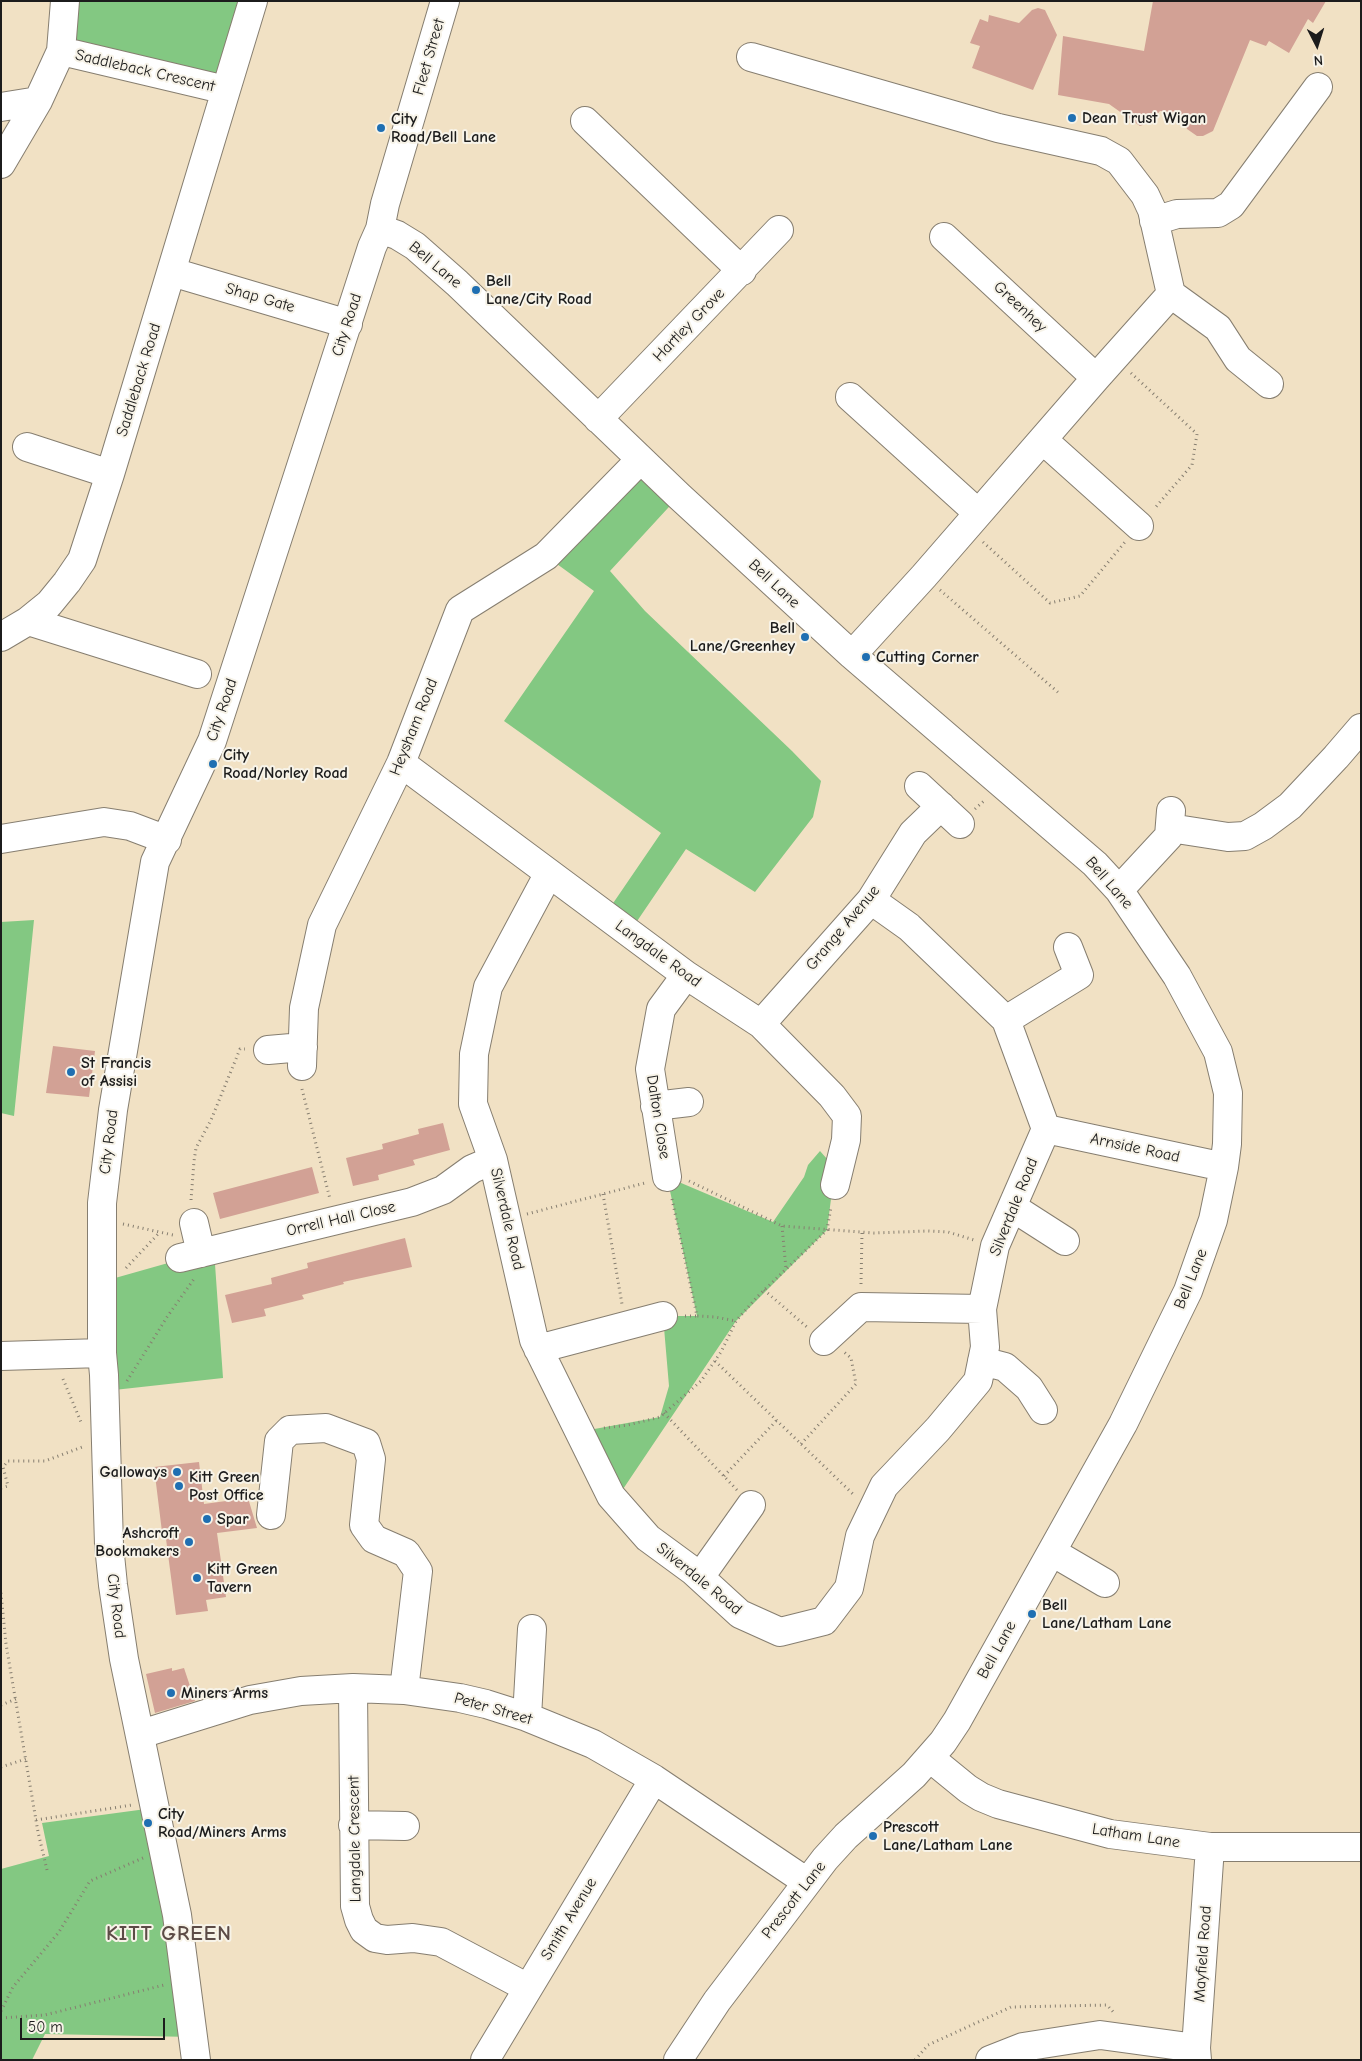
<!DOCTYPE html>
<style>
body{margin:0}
#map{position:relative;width:1362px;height:2061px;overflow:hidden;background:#f1e1c4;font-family:"Comic Neue",sans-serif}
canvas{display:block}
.frame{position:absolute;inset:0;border:2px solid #1c1c1c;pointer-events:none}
.north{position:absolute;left:1292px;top:20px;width:50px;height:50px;-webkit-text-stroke:4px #f7f3e8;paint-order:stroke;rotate:175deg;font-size:14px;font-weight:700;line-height:20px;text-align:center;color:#1c1c1c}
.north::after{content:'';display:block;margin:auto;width:18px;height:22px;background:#1c1c1c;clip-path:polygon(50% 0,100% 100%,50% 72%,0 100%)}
.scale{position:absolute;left:20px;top:2018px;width:145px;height:22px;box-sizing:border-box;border:2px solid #1c1c1c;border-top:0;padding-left:6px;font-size:15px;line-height:18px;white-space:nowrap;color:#1c1c1c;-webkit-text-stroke:4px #f7f3e8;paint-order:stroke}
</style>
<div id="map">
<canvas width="1362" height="2061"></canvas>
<div class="frame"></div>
<div class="north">N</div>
<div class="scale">50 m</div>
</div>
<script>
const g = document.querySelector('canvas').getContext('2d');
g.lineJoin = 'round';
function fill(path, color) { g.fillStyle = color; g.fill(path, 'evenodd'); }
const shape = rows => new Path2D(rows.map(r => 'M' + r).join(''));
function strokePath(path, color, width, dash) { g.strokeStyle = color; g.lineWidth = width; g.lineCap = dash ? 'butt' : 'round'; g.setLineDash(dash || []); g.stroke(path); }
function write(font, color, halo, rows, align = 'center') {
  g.font = font + ' "Comic Neue",sans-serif'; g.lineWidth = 4; g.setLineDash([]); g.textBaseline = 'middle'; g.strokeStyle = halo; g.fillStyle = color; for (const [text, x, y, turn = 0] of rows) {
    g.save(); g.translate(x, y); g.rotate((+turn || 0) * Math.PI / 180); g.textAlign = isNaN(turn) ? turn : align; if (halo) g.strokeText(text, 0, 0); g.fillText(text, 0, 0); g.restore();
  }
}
const green = shape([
 [73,1,252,1,229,80,76,55],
 [640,460,679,496,610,571,645,611,792,751,821,781,813,817,755,892,686,849,629,933,605,915,661,833,504,721,594,591,546,556],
 [34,920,14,1116,1,1113,1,922],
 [820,1151,835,1168,827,1230,736,1321,615,1501,578,1432,660,1417,669,1386,663,1316,697,1316,667,1177,773,1222,804,1177,808,1165],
 [214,1250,223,1378,105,1391,101,1282],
 [146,1809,193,2037,45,2034,32,2060,1,2060,1,1869,49,1856,42,1823]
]);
const building = shape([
 [1153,1,1326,1,1313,23,1308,19,1289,53,1269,41,1266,46,1250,40,1213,131,1203,136,1197,136,1187,129,1182,115,1160,111,1150,122,1140,126,1109,104,1058,95,1063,36,1144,51],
 [1038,8,1045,10,1057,35,1033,90,972,68,980,46,970,43,980,19,988,22,989,15,1019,23,1032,10],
 [53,1046,95,1051,89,1097,46,1093],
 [443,1123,450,1150,413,1160,415,1165,378,1175,379,1180,353,1186,346,1158,383,1149,382,1144,419,1134,418,1129],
 [312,1167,319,1193,220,1219,213,1193],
 [405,1238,412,1267,343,1282,344,1284,302,1295,304,1299,264,1309,266,1316,232,1323,225,1295,272,1284,271,1278,308,1268,307,1263],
 [199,1462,204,1504,248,1498,257,1528,217,1533,226,1597,206,1600,208,1611,176,1615,166,1539,163,1540,154,1467],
 [172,1668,172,1671,184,1668,195,1701,155,1713,146,1674]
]);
const path = shape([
 [1131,373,1197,434,1192,465,1154,509],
 [983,542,1050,603,1080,596,1125,542],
 [940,590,1060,694],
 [975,809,985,800],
 [302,1089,330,1199],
 [689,1181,782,1226,874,1233,927,1231,948,1232,974,1240],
 [603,1194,622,1304],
 [672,1199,697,1316,715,1317,736,1321],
 [191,1200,194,1161,196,1148,211,1120,240,1049,245,1049],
 [527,1214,645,1183],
 [123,1224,173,1235],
 [782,1226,786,1269],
 [126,1268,159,1233],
 [861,1284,862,1232],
 [764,1290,807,1327],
 [685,1316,697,1316],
 [715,1361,855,1496],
 [63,1379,81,1422],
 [127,1381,167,1317,194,1279],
 [664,1413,737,1490],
 [604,1428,628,1425,660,1417,701,1381,721,1352,736,1321,758,1296,827,1230,831,1207],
 [801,1444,856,1384,851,1358,844,1352],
 [724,1476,777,1420],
 [1,1488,8,1486,3,1467,8,1461,45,1461,85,1446],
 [1,1593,6,1644,38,1832,47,1870],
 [1,1705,16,1699],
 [1,1767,26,1759],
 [36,1820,132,1805],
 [1,2011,13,1987,59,1932,90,1881,143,1858],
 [1,2018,45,2015,164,1985],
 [915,2060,928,2045,1011,2007,1107,2005,1115,2014]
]);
const minor = shape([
 [61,51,226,90,253,1],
 [751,57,998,128,1101,151,1119,161,1145,195,1152,210,1171,294,1096,378,924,576,852,655],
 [1,107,38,101],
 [585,121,742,271],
 [1,164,38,101,61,51,65,1],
 [1154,221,1177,214,1218,213,1231,205,1318,87],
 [380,229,397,235,415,246,457,283,679,496,852,655,1095,864,1119,890,1177,976,1218,1052,1228,1093,1227,1144,1224,1167,1213,1220,1188,1291,1123,1424,957,1721,943,1742,914,1775,846,1836,825,1859,717,2001,678,2060],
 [944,237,1096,378],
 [172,272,348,324],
 [1171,294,1218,328,1238,359,1269,384],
 [850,397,978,513],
 [598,419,779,230],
 [1043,440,1139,526],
 [27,447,110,474],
 [28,621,197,674],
 [1,637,28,621,49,604,67,582,82,560,110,474,226,90],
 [401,763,686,975,761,1024,832,1096,847,1116,846,1140,835,1185],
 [919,786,960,824],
 [1170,828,1228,837,1245,836,1263,826,1290,806,1336,757,1361,728],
 [1,839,104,822,130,826,167,840],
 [549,873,488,987,474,1054,473,1104,493,1160,534,1340,611,1496,648,1538,693,1571,740,1614,780,1632,824,1621,849,1588,860,1536,884,1486,938,1429,978,1381,985,1347,982,1309,995,1246,1046,1129,1006,1020,909,927,871,900],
 [1119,890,1169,836,1171,811],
 [1006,1020,1079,975,1068,947],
 [761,1024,871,900,913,833,941,806],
 [268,1050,303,1047],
 [302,1066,304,1008,322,925,401,763,460,610,546,556,640,460],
 [655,1106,689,1102],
 [1046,1129,1224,1167],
 [667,1177,650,1069,661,1009,686,975],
 [1012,1207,1065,1241],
 [194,1223,201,1253],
 [180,1258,412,1202,443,1190,472,1169,493,1160],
 [824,1341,861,1307,982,1309],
 [538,1349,663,1316],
 [1,1356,102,1353],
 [982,1361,1005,1367,1029,1388,1043,1410],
 [271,1515,279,1441,290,1430,326,1428,366,1443,371,1459,364,1525,374,1539,406,1553,418,1571,404,1690],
 [1052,1552,1105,1583],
 [700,1577,751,1505],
 [353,1688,355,1906,359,1920,364,1930,375,1938,387,1940,413,1938,441,1942,528,1988],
 [527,1717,532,1629],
 [141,1734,250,1700,301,1691,353,1688,404,1690,460,1698,486,1704,527,1717,593,1744,654,1779,807,1882],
 [930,1758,968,1789,981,1797,998,1804,1110,1834,1210,1847,1361,1847],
 [353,1825,405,1826],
 [196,2060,177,1915,124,1659,113,1585,109,1545,104,1375,102,1353,102,1203,113,1110,155,862,212,741,372,247,380,229,385,204,445,1],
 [485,2060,654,1779],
 [990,2060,1023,2047,1100,2035,1196,2048],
 [1197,2060,1196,2048,1210,1847]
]);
const markers = [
 [1072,118,5,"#1f6fb2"],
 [381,128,5,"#1f6fb2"],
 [476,290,5,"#1f6fb2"],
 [805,637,5,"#1f6fb2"],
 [866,657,5,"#1f6fb2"],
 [213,764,5,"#1f6fb2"],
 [71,1072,5,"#1f6fb2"],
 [177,1472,5,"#1f6fb2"],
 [179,1486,5,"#1f6fb2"],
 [207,1519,5,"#1f6fb2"],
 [189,1542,5,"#1f6fb2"],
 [197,1578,5,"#1f6fb2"],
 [1032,1614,5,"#1f6fb2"],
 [171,1693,5,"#1f6fb2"],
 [148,1823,5,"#1f6fb2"],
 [873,1836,5,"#1f6fb2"]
];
const streetNames = [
 ["Fleet Street",429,57,-74],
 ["Saddleback Crescent",145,71,13],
 ["Bell Lane",435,265,40],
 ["Shap Gate",260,298,16],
 ["Greenhey",1020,307,43],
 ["City Road",347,325,-72],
 ["Hartley Grove",689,325,-46],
 ["Saddleback Road",139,380,-73],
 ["Bell Lane",774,584,43],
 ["City Road",222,710,-71],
 ["Heysham Road",414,727,-68],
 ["Bell Lane",1109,883,49],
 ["Grange Avenue",843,928,-50],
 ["Langdale Road",658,954,36],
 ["Dalton Close",658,1117,81],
 ["City Road",109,1142,-83],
 ["Arnside Road",1135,1148,12],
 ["Silverdale Road",1014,1207,-68],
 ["Orrell Hall Close",341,1219,-13],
 ["Silverdale Road",507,1219,77],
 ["Bell Lane",1191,1279,-68],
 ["Silverdale Road",699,1579,39],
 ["City Road",116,1606,83],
 ["Bell Lane",997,1650,-61],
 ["Peter Street",493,1709,16],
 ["Latham Lane",1136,1836,9],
 ["Langdale Crescent",355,1839,-91],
 ["Prescott Lane",794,1900,-52],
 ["Smith Avenue",569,1919,-59],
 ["Mayfield Road",1203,1954,-86]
];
const poiNames = [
 ["Dean Trust Wigan",1082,118],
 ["City",391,119],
 ["Road/Bell Lane",391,137],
 ["Bell",486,281],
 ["Lane/City Road",486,299],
 ["Bell",795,628,"right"],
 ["Lane/Greenhey",795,646,"right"],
 ["Cutting Corner",876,657],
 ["City",223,755],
 ["Road/Norley Road",223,773],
 ["St Francis",81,1063],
 ["of Assisi",81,1081],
 ["Galloways",167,1472,"right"],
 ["Kitt Green",189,1477],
 ["Post Office",189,1495],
 ["Spar",217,1519],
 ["Ashcroft",179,1533,"right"],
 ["Bookmakers",179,1551,"right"],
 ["Kitt Green",207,1569],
 ["Tavern",207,1587],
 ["Bell",1042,1605],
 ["Lane/Latham Lane",1042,1623],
 ["Miners Arms",181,1693],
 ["City",158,1814],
 ["Road/Miners Arms",158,1832],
 ["Prescott",883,1827],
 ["Lane/Latham Lane",883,1845]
];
const districtNames = [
 ["KITT GREEN",169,1934]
];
fill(green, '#83c882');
fill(building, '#d2a195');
strokePath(minor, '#867e70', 30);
strokePath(path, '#867e70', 3, [1, 4]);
strokePath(minor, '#fff', 28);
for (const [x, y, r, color] of markers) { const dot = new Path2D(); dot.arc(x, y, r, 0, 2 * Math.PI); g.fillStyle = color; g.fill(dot); strokePath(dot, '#f7f3e8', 2); }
write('16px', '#1c1c1c', '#f7f3e8', streetNames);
write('bold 16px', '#1c1c1c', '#f7f3e8', poiNames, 'left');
g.letterSpacing = '1px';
write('bold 21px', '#5c4b46', '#f7f3e8', districtNames);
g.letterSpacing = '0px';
</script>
